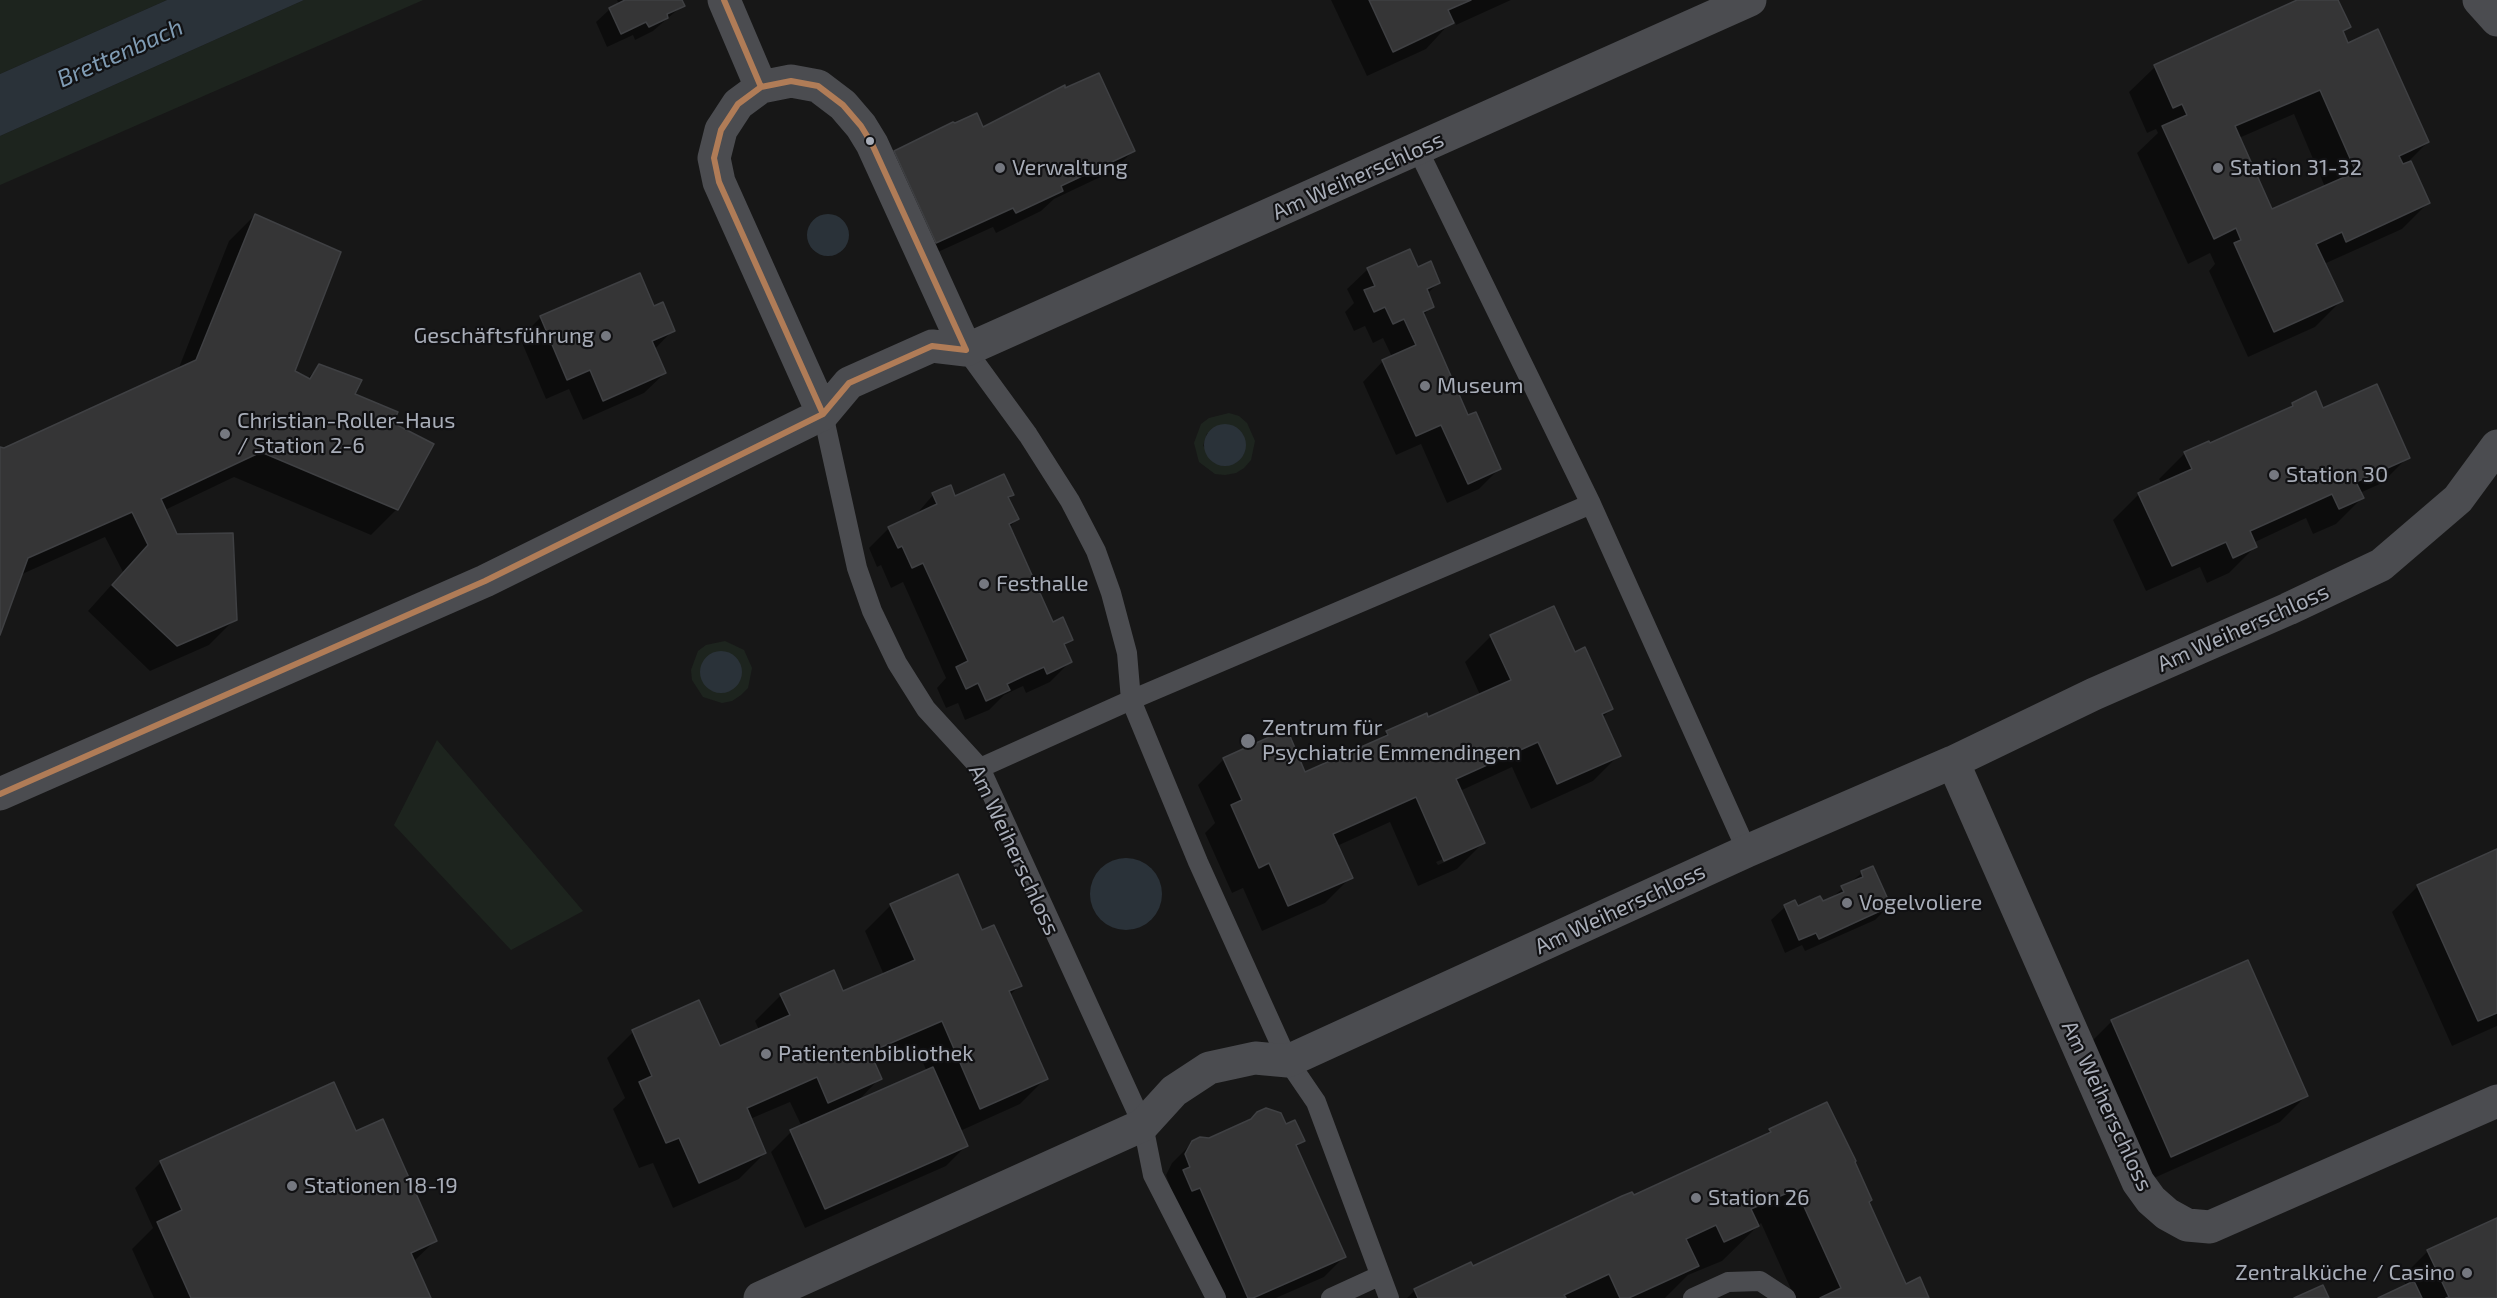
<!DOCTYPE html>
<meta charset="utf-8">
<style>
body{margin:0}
canvas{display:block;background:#171717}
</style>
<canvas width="2497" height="1298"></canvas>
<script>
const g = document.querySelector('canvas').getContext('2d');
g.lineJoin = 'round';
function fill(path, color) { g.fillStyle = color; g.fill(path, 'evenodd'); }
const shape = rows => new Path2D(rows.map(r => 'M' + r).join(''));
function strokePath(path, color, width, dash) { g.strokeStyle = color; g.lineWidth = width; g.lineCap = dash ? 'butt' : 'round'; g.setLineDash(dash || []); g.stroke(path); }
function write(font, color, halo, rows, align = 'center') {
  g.font = font + ' "Exo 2",sans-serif'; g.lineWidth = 4.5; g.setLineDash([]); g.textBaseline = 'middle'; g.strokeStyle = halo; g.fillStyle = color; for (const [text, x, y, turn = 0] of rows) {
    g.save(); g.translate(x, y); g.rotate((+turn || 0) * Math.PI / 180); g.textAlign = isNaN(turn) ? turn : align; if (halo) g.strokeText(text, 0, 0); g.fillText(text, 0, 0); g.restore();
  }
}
const green = shape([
 [0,0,167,0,0,74],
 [304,0,423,0,0,185,0,136],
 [1229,413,1239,416,1247,423,1255,441,1251,460,1244,468,1236,473,1225,475,1215,474,1199,462,1194,443,1201,424,1209,418],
 [1207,433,1245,451,1242,457,1237,462,1203,446],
 [725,641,744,650,752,668,748,688,741,695,732,701,722,703,703,697,692,680,691,670,698,651,706,645],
 [437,740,583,911,511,950,394,825]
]);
const water = shape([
 [167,0,304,0,0,136,0,74],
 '807 235a21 21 0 1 1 42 0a21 21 0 1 1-42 0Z',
 '1204 445a21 21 0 1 1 42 0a21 21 0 1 1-42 0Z',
 '700 672a21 21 0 1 1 42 0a21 21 0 1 1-42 0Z',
 '1090 894a36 36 0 1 1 72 0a36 36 0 1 1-72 0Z'
]);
const shadow = shape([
 [617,0,680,0,683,5,653,31,635,40,633,35,607,47,596,22,610,9,619,4],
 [1331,0,1511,0,1456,25,1454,20,1451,22,1426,49,1367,76],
 [2301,0,2337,0,2349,27,2342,33,2347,45,2428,142,2404,166,2428,203,2402,229,2324,264,2341,301,2315,327,2248,357,2209,271,2215,264,2210,253,2188,264,2137,153,2158,133,2156,129,2147,133,2129,92,2155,67],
 [2294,114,2325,187,2271,211,2239,138],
 [982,129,1133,151,1113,171,1054,199,1041,211,996,233,993,227,916,262,875,172,895,152],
 [255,215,293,372,307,379,319,366,353,395,391,423,397,509,371,535,234,477,165,510,176,536,235,619,209,645,150,671,88,611,123,572,105,537,20,575,0,631,0,448,4,450,178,370,229,241],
 [1368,269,1418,269,1439,282,1427,294,1432,306,1423,316,1468,417,1499,469,1479,489,1447,503,1421,444,1396,455,1363,382,1383,361,1392,357,1383,338,1373,343,1365,326,1354,331,1345,312,1354,303,1347,289],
 [639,275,653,308,673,330,654,350,665,373,644,393,583,420,569,389,546,399,520,338,540,318],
 [2293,404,2323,410,2408,457,2382,483,2360,493,2362,498,2336,524,2313,534,2306,518,2253,543,2255,547,2229,573,2207,583,2200,567,2146,591,2113,520,2139,494,2162,484,2159,479,2185,453,2210,445,2287,410],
 [933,495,954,498,1012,495,1008,499,1017,519,1009,528,1053,624,1071,639,1063,647,1070,662,1050,682,1026,693,1023,686,1004,695,989,710,965,720,958,703,946,708,937,688,946,678,903,582,891,588,881,565,877,567,869,548,889,528,914,517],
 [1491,636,1574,654,1611,709,1602,718,1619,755,1593,781,1531,809,1512,767,1460,791,1483,843,1457,869,1418,886,1390,822,1337,846,1351,877,1325,903,1262,931,1243,888,1232,893,1205,833,1215,823,1198,785,1224,759,1305,774,1379,741,1387,732,1428,719,1480,695,1465,662],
 [1454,855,1454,858,1438,865,1436,862],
 [2497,851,2497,1026,2452,1046,2392,912,2418,886],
 [1862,873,1889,906,1875,920,1805,951,1802,945,1785,953,1771,920,1785,907,1794,902,1797,908,1830,899],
 [891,905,982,932,1020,985,1010,995,1046,1078,1020,1104,960,1131,966,1146,946,1166,805,1228,771,1152,791,1132,802,1127,790,1102,750,1119,765,1153,739,1179,673,1208,653,1163,639,1168,613,1109,625,1098,607,1058,633,1032,719,1048,759,1030,755,1021,781,995,843,993,884,975,865,931],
 [916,1046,927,1072,856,1103,880,1078,874,1064],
 [2112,1021,2306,1096,2280,1122,2145,1182,2086,1047],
 [1286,1125,1303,1141,1295,1148,1344,1257,1324,1277,1276,1298,1220,1298,1164,1192,1170,1186,1166,1175,1172,1163,1193,1142],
 [1770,1130,1868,1203,1905,1286,1927,1298,1795,1298,1761,1223,1722,1261,1688,1275,1665,1298,1407,1298,1415,1290,1473,1268,1761,1139],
 [356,1133,435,1241,413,1262,429,1298,154,1298,132,1249,153,1228,135,1188,161,1162],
 [2497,1220,2497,1298,2381,1298,2407,1287,2402,1277,2428,1251]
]);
const building = shape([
 [625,0,682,0,685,6,667,14,668,18,649,27,646,22,621,34,609,8,625,0],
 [1369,0,1471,0,1448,10,1454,23,1393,52,1369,0],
 [2297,0,2338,0,2351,27,2343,31,2348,43,2378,29,2429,142,2399,156,2403,164,2411,161,2430,203,2346,242,2342,232,2316,244,2343,301,2274,332,2234,243,2241,240,2236,228,2214,239,2162,126,2187,115,2182,104,2173,108,2154,65,2297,0],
 [2320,90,2356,172,2272,209,2235,126,2320,90],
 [1099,73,1135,151,1061,186,1063,191,1016,213,1013,208,936,243,894,151,953,122,955,123,977,113,983,127,1065,85,1065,88,1099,73],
 [255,214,341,252,295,371,310,379,319,364,362,380,355,394,398,412,393,423,434,444,398,510,261,452,161,499,177,534,233,533,237,620,177,646,112,585,148,545,132,512,28,558,0,635,0,447,4,448,196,360,255,214],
 [1410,249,1418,267,1431,261,1440,283,1427,289,1434,307,1423,312,1468,415,1476,412,1501,469,1468,484,1441,425,1416,436,1382,360,1416,345,1404,319,1393,324,1385,307,1374,312,1364,290,1375,286,1367,268,1410,249],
 [640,273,654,306,663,302,675,331,652,341,666,373,603,401,590,370,567,380,540,316,640,273],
 [2377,384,2410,458,2356,482,2364,498,2339,509,2332,494,2250,531,2257,547,2233,558,2226,542,2172,566,2138,493,2192,469,2184,452,2209,441,2210,443,2293,406,2292,403,2316,391,2323,408,2377,384],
 [1004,474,1014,495,1008,497,1019,519,1009,524,1053,622,1063,617,1073,640,1064,644,1072,662,1047,674,1044,667,1026,675,1007,684,1010,690,986,701,978,683,966,689,956,667,968,661,923,563,912,568,902,546,898,548,888,527,937,504,932,493,941,489,951,485,955,496,1004,474],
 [1554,606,1575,652,1585,647,1613,709,1602,714,1621,756,1557,784,1538,742,1456,779,1485,843,1444,861,1416,797,1333,834,1353,878,1288,906,1269,863,1259,868,1231,805,1242,800,1223,758,1287,729,1305,772,1388,735,1386,731,1427,713,1428,717,1511,680,1490,635,1554,606],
 [2497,849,2497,1013,2478,1021,2417,885,2497,849],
 [1873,866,1891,906,1819,939,1816,933,1799,940,1784,905,1795,900,1798,906,1820,896,1823,901,1844,892,1841,886,1863,877,1861,871,1873,866],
 [958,874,982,930,994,925,1022,986,1009,991,1048,1079,980,1109,942,1021,870,1052,882,1079,828,1103,817,1077,747,1108,766,1153,699,1183,679,1138,666,1143,639,1082,652,1076,632,1030,699,1000,720,1046,790,1015,780,994,834,970,843,991,915,960,890,904,958,874],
 [2248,960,2308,1096,2171,1157,2111,1020,2248,960],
 [933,1067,968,1146,825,1209,790,1130,933,1067],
 [334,1082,356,1131,383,1119,437,1241,411,1253,431,1298,191,1298,157,1222,182,1210,160,1161,334,1082],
 [1827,1102,1856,1161,1855,1162,1872,1200,1869,1202,1906,1284,1920,1277,1929,1298,1820,1298,1841,1288,1796,1189,1751,1209,1759,1226,1724,1242,1716,1225,1686,1239,1699,1266,1629,1298,1620,1298,1609,1274,1564,1295,1566,1298,1418,1298,1414,1289,1471,1262,1473,1266,1622,1196,1632,1192,1634,1195,1771,1132,1769,1129,1827,1102],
 [1266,1108,1281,1113,1286,1124,1295,1120,1305,1141,1296,1145,1346,1257,1253,1298,1248,1298,1200,1188,1192,1191,1183,1170,1190,1167,1185,1154,1192,1141,1200,1137,1209,1138,1251,1119,1257,1112,1266,1108],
 [2497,1218,2497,1298,2446,1298,2449,1297,2427,1250,2497,1218],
 [2414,1281,2422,1298,2378,1298,2414,1281],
 [2323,1285,2329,1298,2294,1298,2323,1285]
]);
const lane = shape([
 [1418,150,1591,504,1747,851],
 [966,350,1028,435,1070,501,1096,551,1111,593,1127,653,1131,700,1198,862,1288,1061,1316,1102,1389,1298],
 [823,414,857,568,872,611,897,663,926,709,980,768,1143,1125,1153,1175,1216,1298],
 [980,768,1131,700,1591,504],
 [1331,1298,1379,1276],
 [1693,1298,1728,1282,1760,1281,1786,1298]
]);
const street = shape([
 [724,0,761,87],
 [2479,0,2497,20],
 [823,414,719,182,714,158,721,130,738,104,761,87,791,81,818,86,843,105,861,126,872,144,966,350],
 [1953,762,2138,1182,2151,1200,2167,1214,2187,1225,2210,1227,2497,1101],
 [0,794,485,581,823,414,849,383,932,346,966,350,1750,0],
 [760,1298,1143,1125,1174,1091,1209,1068,1255,1058,1288,1061,1747,851,1953,762,2094,694,2288,609,2381,565,2458,499,2497,446]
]);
const bus1 = shape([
 [724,0,761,87],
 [823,414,719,182,714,158,721,130,738,104,761,87,791,81,818,86,843,105,861,126,872,144,966,350],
 [0,794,485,581,823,414,849,383,932,346,966,350]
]);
const markers = [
 [870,141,5,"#a8adb8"],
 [1000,168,6,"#757880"],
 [2218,168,6,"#757880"],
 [606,336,6,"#757880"],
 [1425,386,6,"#757880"],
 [225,434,6,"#757880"],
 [2274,475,6,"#757880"],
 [984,584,6,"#757880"],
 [1248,741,8,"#757880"],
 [1847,903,6,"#757880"],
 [766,1054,6,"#757880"],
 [292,1186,6,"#757880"],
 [1696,1198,6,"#757880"],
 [2467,1273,6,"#757880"]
];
const poiNames = [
 ["Verwaltung",1012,168],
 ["Station 31-32",2230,168],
 ["Geschäftsführung",594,336,"right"],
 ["Museum",1437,386],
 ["Christian-Roller-Haus",237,421],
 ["/ Station 2-6",237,446],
 ["Station 30",2286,475],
 ["Festhalle",996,584],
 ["Zentrum für",1262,728],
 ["Psychiatrie Emmendingen",1262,753],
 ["Vogelvoliere",1859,903],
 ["Patientenbibliothek",778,1054],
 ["Stationen 18-19",304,1186],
 ["Station 26",1708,1198],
 ["Zentralküche / Casino",2455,1273,"right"]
];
const streetNames = [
 ["Am Weiherschloss",1358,176,-24],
 ["Am Weiherschloss",2243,628,-24],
 ["Am Weiherschloss",1014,850,65],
 ["Am Weiherschloss",1620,909,-25],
 ["Am Weiherschloss",2107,1106,65]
];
const waterNames = [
 ["Brettenbach",120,53,-24]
];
fill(green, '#1d241e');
fill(water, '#2a3239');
fill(shadow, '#0007');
fill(building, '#353536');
strokePath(building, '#3f4043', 1.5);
strokePath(lane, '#4b4c50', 20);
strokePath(street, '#4b4c50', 33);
strokePath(bus1, '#b07c57', 6);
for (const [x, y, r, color] of markers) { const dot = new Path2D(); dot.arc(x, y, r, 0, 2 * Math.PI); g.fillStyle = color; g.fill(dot); strokePath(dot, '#111113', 2); }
write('22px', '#a8adb8', '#111113', poiNames, 'left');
write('22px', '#a8adb8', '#111113', streetNames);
write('italic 24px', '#7f9bb3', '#111113', waterNames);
</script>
